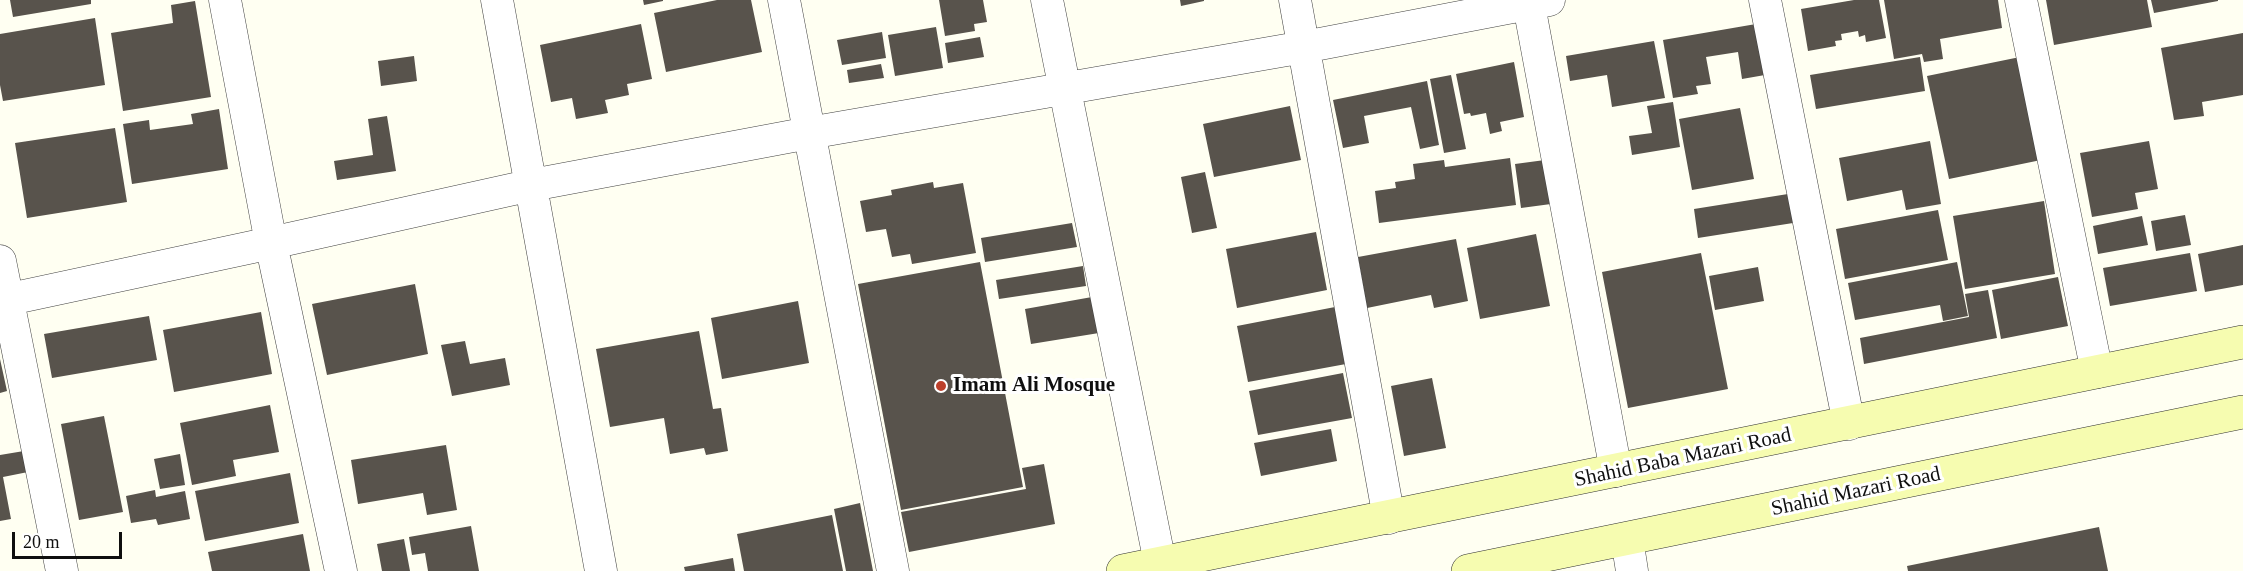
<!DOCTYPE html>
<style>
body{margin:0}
#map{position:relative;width:2243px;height:571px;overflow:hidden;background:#fffff2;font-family:"Times New Roman",serif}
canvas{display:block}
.scale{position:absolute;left:12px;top:532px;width:110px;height:27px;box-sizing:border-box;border:3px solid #0f0f0f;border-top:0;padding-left:8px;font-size:18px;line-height:21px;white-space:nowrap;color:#0f0f0f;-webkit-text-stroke:4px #fff;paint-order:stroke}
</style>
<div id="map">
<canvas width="2243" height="571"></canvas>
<div class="scale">20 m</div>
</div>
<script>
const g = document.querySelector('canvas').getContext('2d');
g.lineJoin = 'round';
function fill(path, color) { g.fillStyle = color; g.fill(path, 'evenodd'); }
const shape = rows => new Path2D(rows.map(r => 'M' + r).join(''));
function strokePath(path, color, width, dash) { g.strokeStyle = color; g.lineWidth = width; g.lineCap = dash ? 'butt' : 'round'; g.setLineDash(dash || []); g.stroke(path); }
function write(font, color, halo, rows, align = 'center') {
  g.font = font + ' "Times New Roman",serif'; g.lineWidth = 6; g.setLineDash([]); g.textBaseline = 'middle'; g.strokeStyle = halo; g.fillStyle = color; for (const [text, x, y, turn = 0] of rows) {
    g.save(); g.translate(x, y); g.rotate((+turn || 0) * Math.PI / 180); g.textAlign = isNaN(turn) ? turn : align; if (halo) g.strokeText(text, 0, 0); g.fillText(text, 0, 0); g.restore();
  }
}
const building = shape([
 [10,0,91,0,91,4,13,17],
 [643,0,663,0,663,1,644,5],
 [717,0,751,0,762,52,666,72,654,13],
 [939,0,983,0,987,22,974,24,975,31,945,36],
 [1180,0,1204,0,1204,1,1181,6],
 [1854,0,1879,0,1886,38,1866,42,1865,35,1859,37,1858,31,1841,34,1842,40,1835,41,1836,46,1808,51,1801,9],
 [1884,0,1998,0,2002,28,1940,39,1943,59,1924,62,1922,54,1894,59],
 [2046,0,2147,0,2152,27,2054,45],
 [2151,0,2218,0,2218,1,2154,13],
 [195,1,211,97,123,111,111,33,173,23,171,5],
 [95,18,105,85,3,101,0,85,0,34],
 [641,24,652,79,627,84,629,95,605,100,608,113,576,119,572,98,551,102,540,45],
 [1756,24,1765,75,1742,79,1738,52,1706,57,1711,84,1696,86,1698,94,1673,98,1663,40],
 [936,27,943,68,895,76,888,35],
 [882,32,886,58,842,65,837,40],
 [2243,33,2243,95,2202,102,2204,116,2174,120,2161,48],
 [980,37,984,57,948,63,945,43],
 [1654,41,1665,98,1612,107,1607,75,1570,81,1566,56],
 [414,56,417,81,381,86,378,61],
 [1920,57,1925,91,1816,109,1810,75],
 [2020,57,2041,160,1949,179,1927,76],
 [1514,62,1524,117,1500,122,1502,131,1490,134,1486,113,1471,116,1470,113,1464,114,1456,74],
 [881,64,884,78,849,83,847,70],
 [1451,75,1466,149,1444,153,1430,79],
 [1427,81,1439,145,1420,149,1411,107,1364,116,1369,143,1343,148,1333,100],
 [1673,102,1680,147,1632,155,1629,136,1652,133,1647,106],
 [1290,106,1301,160,1214,177,1203,124],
 [1740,108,1754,179,1692,190,1679,119],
 [219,109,228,169,132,184,123,124,149,120,150,130,193,124,191,114],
 [387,116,396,171,337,180,334,161,373,155,368,119],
 [115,128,127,202,27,218,15,143],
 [1930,141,1941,204,1906,210,1902,190,1847,201,1839,158],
 [2149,141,2158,189,2135,193,2138,209,2092,217,2080,153],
 [1510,158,1516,205,1379,223,1375,191,1396,188,1395,182,1415,179,1413,164,1444,160,1445,167],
 [1545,160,1551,204,1521,208,1515,164],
 [1205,172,1217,228,1192,233,1181,177],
 [933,182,934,188,963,183,976,253,912,264,910,254,892,257,886,229,866,232,860,201,892,195,891,190],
 [1788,194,1793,223,1698,238,1694,209],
 [2044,201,2055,274,1965,289,1953,216],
 [1938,210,1948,260,1845,279,1836,229],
 [2185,215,2191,245,2156,251,2151,221],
 [2142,216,2148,245,2098,254,2093,226],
 [1072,223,1077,247,985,262,981,238],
 [1316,232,1327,290,1237,308,1226,249],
 [1536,234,1550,306,1480,319,1467,248],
 [1456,239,1468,301,1434,308,1431,295,1367,308,1358,257],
 [2243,245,2243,285,2205,292,2198,254],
 [1701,253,1728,389,1628,408,1602,272],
 [2190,253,2197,291,2110,306,2103,268],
 [980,262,1023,487,901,510,858,284],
 [1957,262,1968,316,1943,321,1940,305,1855,320,1848,283],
 [1083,266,1086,286,999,299,996,280],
 [1758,267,1764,301,1715,310,1709,276],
 [2058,277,2068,326,2001,339,1992,290],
 [415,284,428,354,327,375,312,304],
 [1988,290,1997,338,1864,364,1860,338,1969,317,1965,294],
 [1092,297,1099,333,1031,344,1025,309],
 [798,301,809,363,722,379,711,318],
 [1335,307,1346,364,1248,382,1237,326],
 [261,312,272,374,174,392,163,330],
 [149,316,157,360,52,378,44,334],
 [699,331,713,409,721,408,728,451,706,455,704,448,670,454,664,418,610,427,596,349],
 [465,341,470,364,505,358,510,385,452,396,441,345],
 [0,359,7,391,0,393],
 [1343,373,1352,418,1258,435,1249,391],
 [1432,378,1446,448,1404,456,1391,386],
 [270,405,279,452,233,460,236,476,192,485,180,423],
 [104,416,123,512,79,520,61,424],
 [1331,429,1337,461,1261,476,1254,443],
 [446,445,457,510,427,515,423,493,358,504,351,460],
 [24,451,28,472,3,477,11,519,0,521,0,455],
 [180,454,185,485,160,489,154,459],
 [1044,464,1055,524,909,552,901,512,1026,489,1022,468],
 [290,473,299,523,205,541,195,491],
 [155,490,156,497,185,491,190,519,158,525,156,519,131,523,126,496],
 [860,503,873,571,846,571,834,509],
 [832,515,843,571,744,571,737,534],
 [471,526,479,571,428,571,425,553,412,555,409,537],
 [2099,527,2108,571,1908,571,1907,566],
 [303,534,310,571,212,571,208,552],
 [404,539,410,571,382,571,377,544],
 [733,558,735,571,685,571,684,567]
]);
const minor = shape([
 [225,0,271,243,341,571],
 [497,0,601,571],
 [784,0,893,571],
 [1047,0,1160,563],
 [1295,0,1389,518],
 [1528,0,1616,471],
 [1765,0,1849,424],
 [2021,0,2097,372],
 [0,261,62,571],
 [0,301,271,243,532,185,809,133,1304,47,1549,0],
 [1627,539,1632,571]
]);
const secondary = shape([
 [1123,571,2243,342],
 [1468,571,2243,412]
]);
const markers = [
 [941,386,6,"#bc402b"]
];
const poiNames = [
 ["Imam Ali Mosque",953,386]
];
const streetNames = [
 ["Shahid Baba Mazari Road",1683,458,-12],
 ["Shahid Mazari Road",1856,492,-12]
];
fill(building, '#58534c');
strokePath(minor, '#424242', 33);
strokePath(secondary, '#313131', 34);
strokePath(minor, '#fff', 32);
strokePath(secondary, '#f6fcb0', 33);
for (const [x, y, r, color] of markers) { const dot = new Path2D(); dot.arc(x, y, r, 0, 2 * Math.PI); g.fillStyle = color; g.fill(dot); strokePath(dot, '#fff', 2); }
write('bold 21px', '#0f0f0f', '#fff', poiNames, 'left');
write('21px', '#0f0f0f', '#fff', streetNames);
</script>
